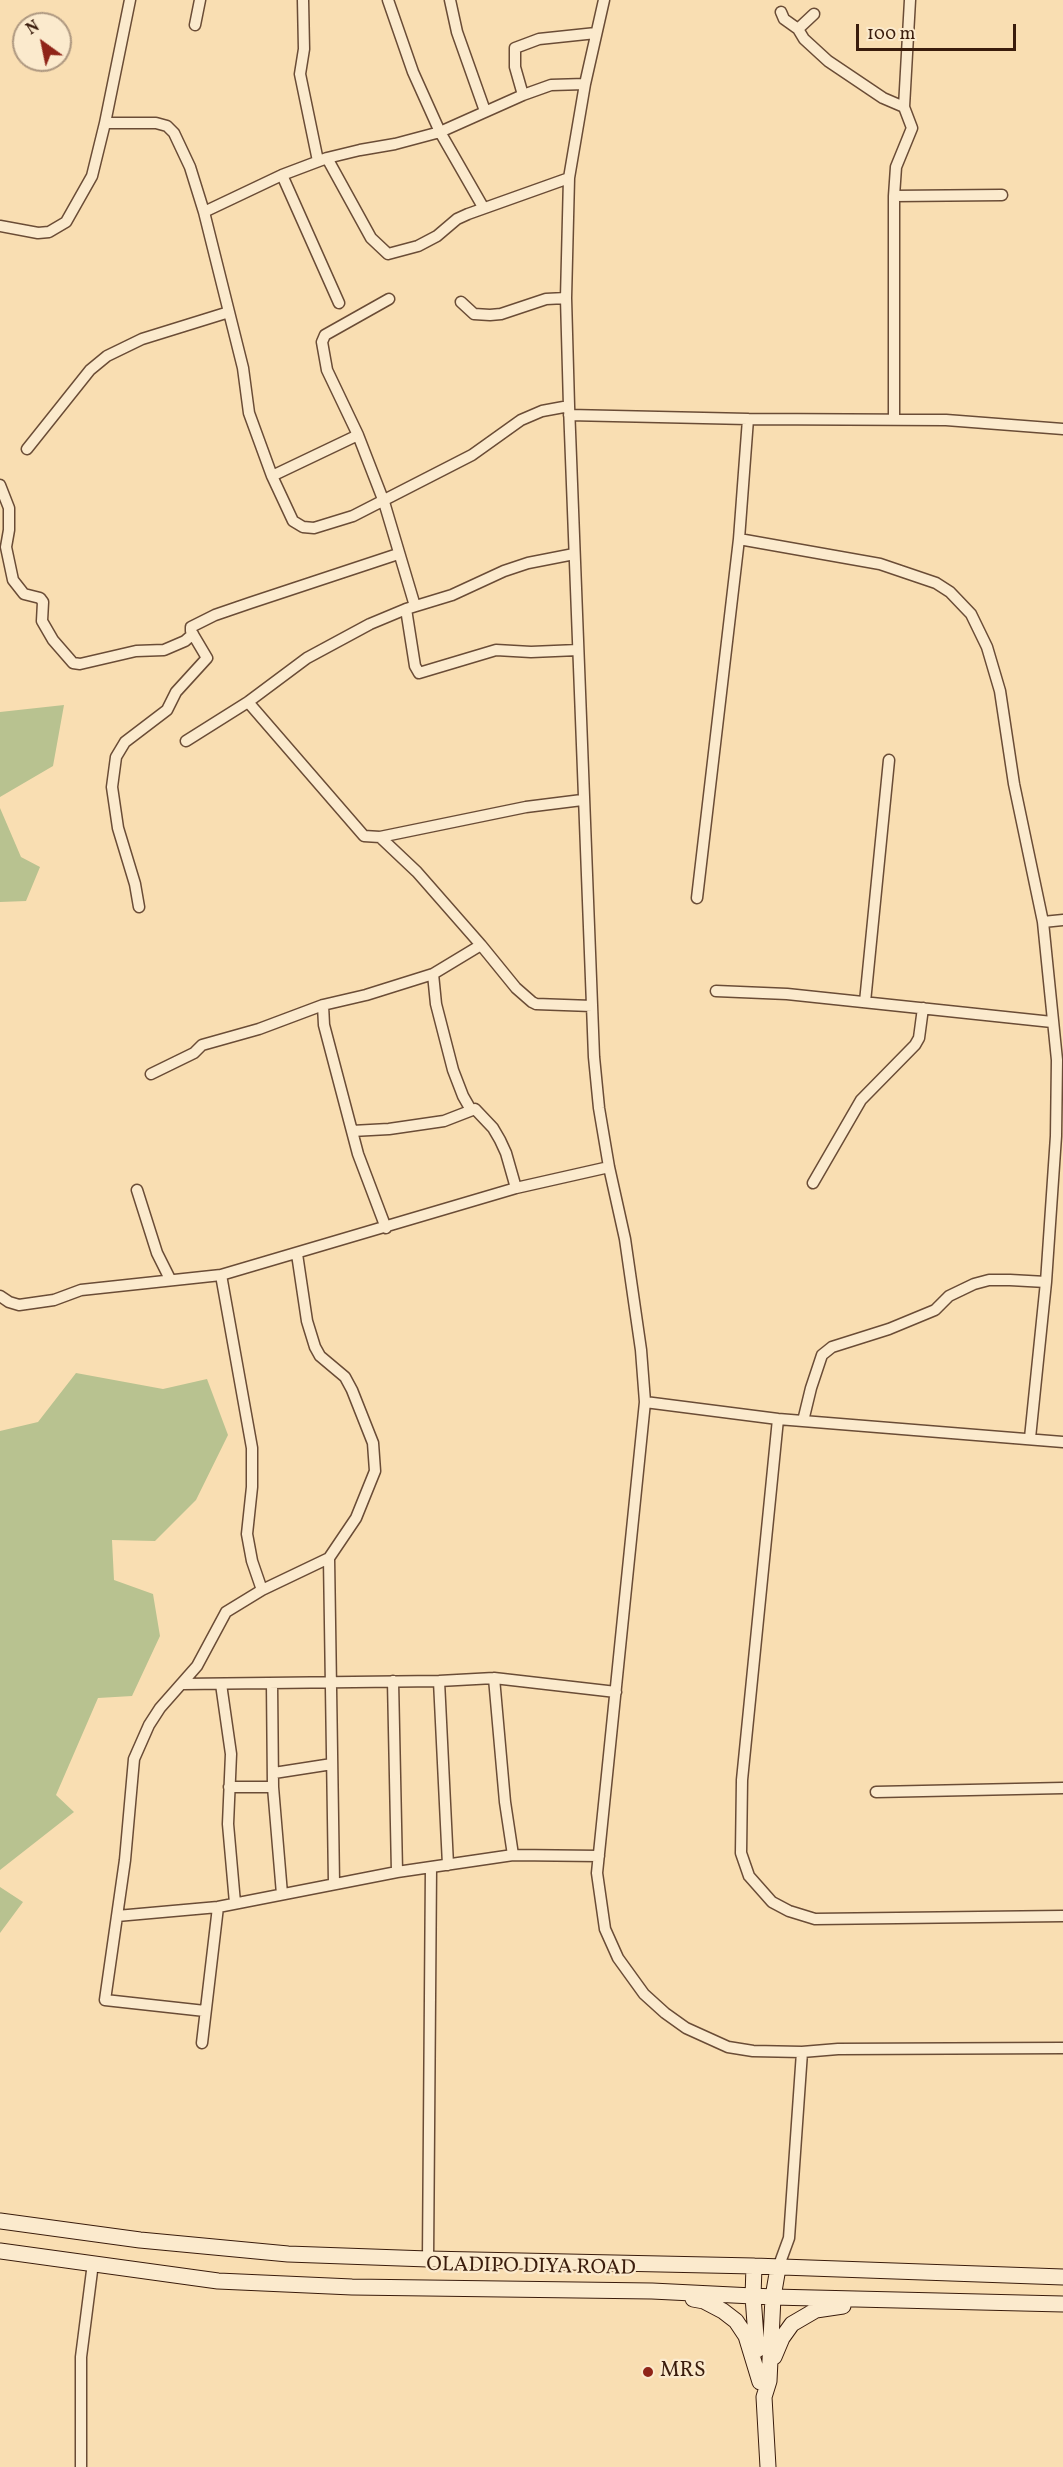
<!DOCTYPE html>
<style>
body{margin:0}
#map{position:relative;width:1063px;height:2467px;overflow:hidden;background:#f9deb2;font-family:Vollkorn,serif}
canvas{display:block}
.north{position:absolute;left:12px;top:12px;width:60px;height:60px;box-sizing:border-box;background:#fbeacd;border:2px solid #ae9880;border-radius:50%;rotate:327deg;font-size:16px;font-weight:700;line-height:24px;text-align:center;color:#3a1c0c}
.north::after{content:'';display:block;margin:auto;width:21px;height:27px;background:#8f2418;clip-path:polygon(50% 0,100% 100%,50% 72%,0 100%)}
.scale{position:absolute;left:856px;top:24px;width:160px;height:27px;box-sizing:border-box;border:3px solid #3a1c0c;border-top:0;padding-left:8px;font-size:18px;line-height:21px;white-space:nowrap;color:#3a1c0c;-webkit-text-stroke:4px #fbeacd;paint-order:stroke}
</style>
<div id="map">
<canvas width="1063" height="2467"></canvas>
<div class="north">N</div>
<div class="scale">100 m</div>
</div>
<script>
const g = document.querySelector('canvas').getContext('2d');
g.lineJoin = 'round';
function fill(path, color) { g.fillStyle = color; g.fill(path, 'evenodd'); }
const shape = rows => new Path2D(rows.map(r => 'M' + r).join(''));
function strokePath(path, color, width, dash) { g.strokeStyle = color; g.lineWidth = width; g.lineCap = dash ? 'butt' : 'round'; g.setLineDash(dash || []); g.stroke(path); }
function write(font, color, halo, rows, align = 'center') {
  g.font = font + ' Vollkorn,serif'; g.lineWidth = 4.5; g.setLineDash([]); g.textBaseline = 'middle'; g.strokeStyle = halo; g.fillStyle = color; for (const [text, x, y, turn = 0] of rows) {
    g.save(); g.translate(x, y); g.rotate((+turn || 0) * Math.PI / 180); g.textAlign = isNaN(turn) ? turn : align; if (halo) g.strokeText(text, 0, 0); g.fillText(text, 0, 0); g.restore();
  }
}
const green = shape([
 [64,705,53,766,0,797,0,712],
 [0,808,21,857,40,867,26,901,0,902],
 [76,1373,163,1389,207,1379,228,1435,196,1500,155,1541,112,1540,114,1580,153,1594,160,1636,132,1696,98,1698,56,1795,74,1812,0,1870,0,1431,38,1422],
 [0,1887,23,1902,0,1933]
]);
const street = shape([
 [303,0,304,49,300,74,318,161],
 [388,0,413,72,440,132,483,207],
 [450,0,457,32,485,111],
 [604,0,585,84,569,178,566,298,569,406,594,1057,599,1108,609,1167,625,1239,641,1350,645,1402,597,1873,605,1929,618,1958,644,1994,665,2013,686,2028,728,2047,753,2051,802,2052,838,2049,1063,2048],
 [781,12,784,19,798,29],
 [814,14,798,29,804,39,828,61,883,98,904,107,912,128,896,167,894,196,894,419],
 [195,25,200,0],
 [523,95,515,67,515,48,539,39,596,33],
 [904,107,910,0],
 [105,123,130,0],
 [327,158,371,238,388,254,418,246,437,236,457,219,468,214,569,178],
 [282,175,339,303],
 [894,196,1002,195],
 [204,212,243,368,249,413,272,476,293,521,303,527,314,528,353,516,472,455,521,420,542,411,569,406],
 [0,226,38,233,49,232,66,222,92,176,105,123,156,123,167,126,174,133,190,167,204,212,282,175,327,158,360,150,395,144,440,132,523,95,551,85,585,84],
 [389,299,325,335,322,342,327,370,358,435,384,502,415,606],
 [461,302,474,314,490,315,501,314,546,299,566,298],
 [569,415,748,419,946,420,1063,429],
 [27,449,90,370,107,356,142,339,229,312],
 [272,476,358,435],
 [0,485,9,508,9,530,6,547,13,580,24,594,40,598,43,602,42,621,53,640,73,663,80,664,136,651,164,650,185,641,193,634],
 [739,539,880,564,936,583,950,592,971,614,987,647,1000,691,1014,784,1043,922,1057,1060,1056,1136,1046,1282,1030,1438],
 [406,609,415,666,419,673,496,650,531,652,578,650],
 [248,702,364,836,380,837,526,807,582,800],
 [186,741,248,702,307,658,370,624,406,609,452,595,504,571,528,563,574,554],
 [380,837,417,872,481,945],
 [697,898,739,539,748,419],
 [139,907,135,884,118,828,112,787,116,757,125,742,167,710,176,692,207,658,191,631,191,627,215,615,250,603,398,554],
 [1043,922,1063,920],
 [433,974,436,1004,453,1070,463,1096,471,1110],
 [716,991,787,994,1052,1022],
 [865,1002,889,760],
 [323,1005,324,1025,358,1154,386,1228],
 [151,1074,194,1053,202,1045,259,1029,323,1005,366,995,433,974,481,945,516,988,532,1002,536,1004,592,1006],
 [352,1131,389,1129,444,1121,475,1109,493,1128,500,1140,506,1153,516,1188],
 [813,1183,861,1100,915,1045,919,1038,923,1008],
 [137,1190,157,1253,170,1279],
 [221,1275,252,1448,252,1487,247,1534,252,1561,262,1590],
 [0,1296,9,1302,19,1305,54,1300,81,1290,221,1275,516,1188,609,1167],
 [645,1402,778,1419,1063,1442],
 [778,1419,742,1780,741,1853,749,1876,772,1902,789,1911,815,1919,1063,1916],
 [803,1421,811,1388,822,1355,832,1347,889,1329,935,1310,949,1296,974,1284,989,1280,1010,1280,1046,1282],
 [329,1558,334,1883],
 [494,1678,505,1802,513,1855],
 [393,1681,397,1872],
 [439,1681,448,1865],
 [272,1683,273,1787,282,1894],
 [183,1684,439,1681,494,1678,616,1692],
 [221,1684,231,1754,228,1824,235,1903],
 [274,1773,332,1764],
 [229,1787,273,1787],
 [876,1792,1063,1788],
 [117,1916,218,1907,397,1872,513,1855,599,1856],
 [205,2011,105,2000,125,1860,134,1759,149,1725,160,1708,197,1666,226,1612,262,1590,329,1558,356,1518,375,1471,373,1443,352,1390,345,1377,320,1356,315,1347,307,1321,297,1254],
 [202,2043,218,1907],
 [428,2259,431,1867],
 [778,2268,789,2238,802,2052],
 [81,2467,81,2357,93,2263]
]);
const secondary = shape([
 [0,2221,140,2240,288,2254,428,2259,754,2266,1063,2277],
 [0,2251,218,2281,352,2287,652,2291,773,2297,1063,2304],
 [754,2266,753,2297,757,2350],
 [693,2299,704,2301,723,2311,736,2321,746,2336,760,2382],
 [774,2357,782,2338,792,2324,816,2310,843,2306],
 [768,2467,764,2397,769,2381,773,2297,778,2268]
]);
const markers = [
 [648,2372,6,"#8f2418"]
];
const streetNames = [
 ["OLADIPO DIYA ROAD",531,2268,1]
];
const poiNames = [
 ["MRS",660,2372]
];
fill(green, '#b8c290');
strokePath(street, '#6a4c36', 13);
strokePath(secondary, '#3a1c0c', 17);
strokePath(street, '#fbeacd', 10);
strokePath(secondary, '#fbeacd', 15);
for (const [x, y, r, color] of markers) { const dot = new Path2D(); dot.arc(x, y, r, 0, 2 * Math.PI); g.fillStyle = color; g.fill(dot); strokePath(dot, '#fbeacd', 2); }
write('21px', '#3a1c0c', '#fbeacd', streetNames);
write('21px', '#3a1c0c', '#fbeacd', poiNames, 'left');
</script>
